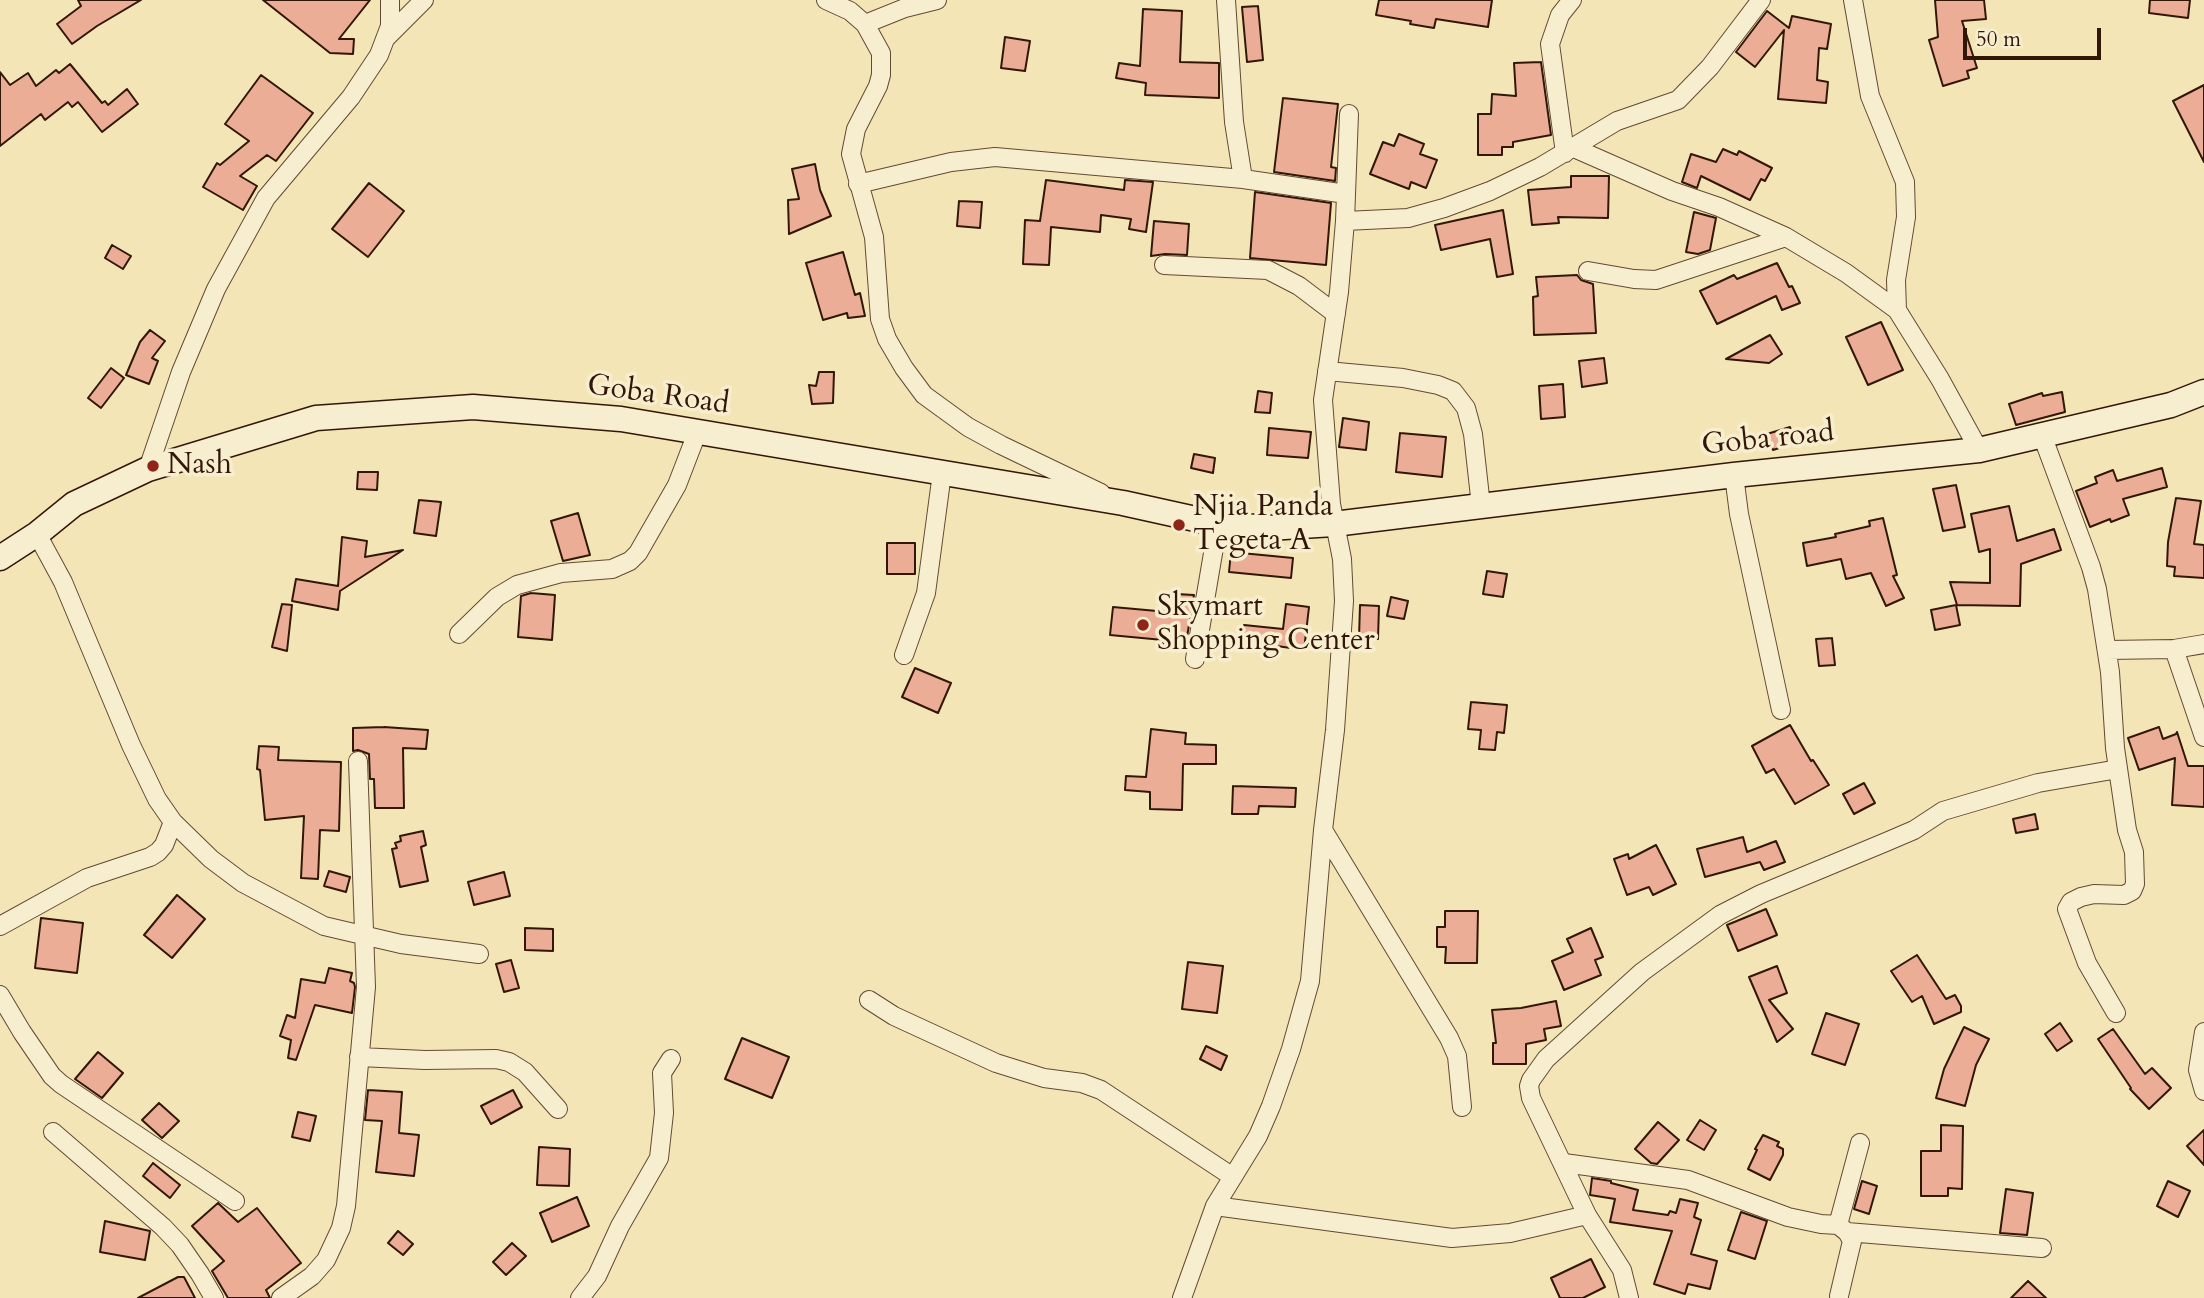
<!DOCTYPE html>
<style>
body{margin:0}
#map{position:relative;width:2204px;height:1298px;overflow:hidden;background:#f3e5b5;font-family:Cardo,serif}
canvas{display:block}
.scale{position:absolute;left:1963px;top:28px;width:138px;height:32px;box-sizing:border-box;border:4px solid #321709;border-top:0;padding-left:9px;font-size:21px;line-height:24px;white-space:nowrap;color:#321709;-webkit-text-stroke:5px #f7eecf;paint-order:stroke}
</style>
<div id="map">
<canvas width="2204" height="1298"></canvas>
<div class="scale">50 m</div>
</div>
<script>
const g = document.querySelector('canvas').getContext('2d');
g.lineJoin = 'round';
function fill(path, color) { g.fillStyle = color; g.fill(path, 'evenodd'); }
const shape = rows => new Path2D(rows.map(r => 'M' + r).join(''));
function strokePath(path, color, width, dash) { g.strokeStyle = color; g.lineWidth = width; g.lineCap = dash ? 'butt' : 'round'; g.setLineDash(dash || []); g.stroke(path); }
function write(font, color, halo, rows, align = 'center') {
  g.font = font + ' Cardo,serif'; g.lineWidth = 7; g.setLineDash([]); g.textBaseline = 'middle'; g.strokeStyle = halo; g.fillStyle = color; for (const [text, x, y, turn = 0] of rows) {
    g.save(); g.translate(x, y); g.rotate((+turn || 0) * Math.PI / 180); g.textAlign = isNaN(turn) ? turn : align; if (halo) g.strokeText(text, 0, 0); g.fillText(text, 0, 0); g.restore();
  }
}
const building = shape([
 [78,0,141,0,97,26,72,44,57,24,81,6,78,0],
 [263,0,370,0,339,39,354,39,353,54,330,53,263,0],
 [1379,0,1492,0,1488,27,1436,19,1434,28,1410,24,1411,21,1376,15,1379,0],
 [1935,0,1984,0,1986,19,1962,21,1977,68,1967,71,1969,78,1943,86,1929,40,1938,37,1935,0],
 [2150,0,2190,0,2188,18,2149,13,2150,0],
 [1258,6,1263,60,1247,62,1242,7,1258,6],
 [1143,9,1182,11,1180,62,1219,63,1219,98,1145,95,1146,83,1116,78,1119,63,1140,66,1143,9],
 [1767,11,1789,28,1792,16,1831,24,1827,49,1819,48,1817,80,1828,82,1826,103,1778,99,1784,30,1755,67,1736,52,1767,11],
 [1005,37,1030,41,1025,71,1001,68,1005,37],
 [1541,62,1551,135,1513,142,1513,147,1502,147,1502,155,1478,155,1478,114,1491,114,1492,94,1516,96,1514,63,1541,62],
 [70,64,102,103,105,101,108,105,127,89,138,104,102,132,78,102,72,107,68,102,45,120,41,114,0,146,0,72,10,85,28,73,36,86,56,70,59,73,70,64],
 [261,75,313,113,276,161,267,155,240,176,257,186,243,210,203,187,217,163,220,165,249,141,225,124,261,75],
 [2204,85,2204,162,2173,101,2204,85],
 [1283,98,1338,104,1331,167,1336,168,1335,181,1274,172,1283,98],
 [1399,134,1424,144,1420,154,1437,160,1426,188,1411,182,1409,189,1370,174,1383,142,1394,146,1399,134],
 [1723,149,1737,155,1739,151,1772,168,1765,181,1761,179,1750,200,1701,176,1697,188,1682,182,1691,154,1716,162,1723,149],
 [815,164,820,190,831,216,789,234,788,200,799,199,792,169,815,164],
 [1571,176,1609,176,1608,218,1558,217,1559,223,1532,225,1528,190,1571,187,1571,176],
 [1046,180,1124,190,1125,180,1153,182,1146,232,1129,229,1131,219,1101,215,1100,232,1051,227,1049,265,1023,264,1025,220,1040,221,1046,180],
 [369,183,404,211,368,257,332,229,369,183],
 [1255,192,1331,203,1326,265,1250,258,1255,192],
 [959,201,982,202,980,228,957,226,959,201],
 [1503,210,1513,274,1497,277,1490,239,1441,250,1435,225,1503,210],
 [1694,212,1716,218,1710,250,1698,254,1686,252,1694,212],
 [1154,221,1189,224,1187,255,1165,254,1151,256,1154,221],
 [112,245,131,256,123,269,105,258,112,245],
 [843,252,855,295,860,293,865,316,848,318,847,313,823,320,806,263,843,252],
 [1777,263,1789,287,1792,286,1800,303,1782,310,1776,296,1717,324,1700,291,1734,275,1737,279,1777,263],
 [1577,275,1581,280,1593,284,1596,333,1534,335,1533,297,1538,296,1536,277,1577,275],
 [1881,322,1903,370,1868,385,1846,337,1881,322],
 [150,330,165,341,152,358,158,361,149,384,126,375,140,342,150,330],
 [1770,335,1782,354,1769,363,1726,359,1770,335],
 [1604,358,1607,383,1582,387,1579,361,1604,358],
 [111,368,124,378,101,408,88,398,111,368],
 [819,372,834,372,833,403,812,404,809,385,816,386,819,372],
 [1563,384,1565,417,1541,419,1539,386,1563,384],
 [1258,391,1272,393,1270,413,1255,412,1258,391],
 [2062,392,2065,412,2016,425,2009,404,2042,393,2043,396,2062,392],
 [1343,418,1369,422,1366,450,1339,447,1343,418],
 [1790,427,1795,443,1773,450,1767,434,1790,427],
 [1269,428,1311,432,1308,458,1267,455,1269,428],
 [1400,433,1446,437,1442,477,1396,472,1400,433],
 [1194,454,1215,458,1213,473,1191,468,1194,454],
 [2162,468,2167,487,2123,499,2129,515,2111,522,2110,519,2090,527,2076,491,2097,483,2095,477,2113,470,2117,481,2162,468],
 [358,472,378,472,377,490,357,489,358,472],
 [1956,485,1965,527,1943,531,1933,489,1956,485],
 [2176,498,2201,501,2194,544,2204,545,2204,578,2174,576,2175,567,2167,566,2168,542,2176,498],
 [419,500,441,502,436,536,414,533,419,500],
 [2009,506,2017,541,2054,529,2061,550,2021,564,2020,606,1957,605,1950,582,1990,583,1990,549,1979,552,1971,514,2009,506],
 [578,513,590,555,563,561,551,521,578,513],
 [1883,518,1897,575,1893,576,1904,598,1886,606,1871,573,1846,579,1841,559,1807,566,1803,543,1836,537,1835,534,1870,526,1869,521,1883,518],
 [342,537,367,541,365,557,403,550,340,591,338,610,292,601,296,579,338,586,342,537],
 [887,543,915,543,915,574,887,574,887,543],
 [1231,552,1293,558,1291,578,1229,572,1231,552],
 [1487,571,1507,574,1503,597,1483,594,1487,571],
 [531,593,555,595,552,640,518,637,521,596,531,593],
 [1176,594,1194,595,1185,649,1163,647,1163,640,1110,635,1113,607,1168,612,1168,605,1176,606,1176,594],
 [1391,597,1408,601,1404,619,1387,616,1391,597],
 [282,604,292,605,287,651,272,647,282,604],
 [1286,604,1309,607,1304,650,1243,641,1244,625,1283,629,1286,604],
 [1360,605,1379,606,1378,639,1359,638,1360,605],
 [1956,605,1960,625,1935,630,1931,610,1956,605],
 [1832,638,1835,665,1819,666,1816,639,1832,638],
 [915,668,951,683,938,713,902,697,915,668],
 [1471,702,1507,705,1504,733,1497,732,1495,750,1479,749,1481,730,1468,729,1471,702],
 [1790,725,1811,761,1813,760,1829,785,1795,804,1774,769,1766,773,1752,746,1790,725],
 [384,727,428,730,426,749,403,748,404,808,375,808,374,779,370,779,369,754,358,750,353,751,353,728,384,727],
 [2159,727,2163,739,2176,734,2177,732,2188,766,2204,766,2204,807,2172,805,2175,758,2139,770,2128,738,2159,727],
 [1151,729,1186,733,1185,744,1216,745,1216,764,1183,764,1182,810,1150,809,1150,792,1125,790,1126,776,1146,777,1151,729],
 [259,746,279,747,278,760,341,762,339,831,320,830,318,879,301,878,304,816,265,820,260,770,257,769,259,746],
 [1864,783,1875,803,1854,814,1843,794,1864,783],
 [1233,786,1296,788,1295,807,1259,806,1258,814,1232,814,1233,786],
 [2035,814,2038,829,2016,833,2013,819,2035,814],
 [423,831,426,845,421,847,428,881,400,887,392,849,397,848,395,843,401,841,400,836,423,831],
 [1743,837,1747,852,1776,841,1785,862,1764,870,1760,862,1705,877,1697,849,1743,837],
 [1656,845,1676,884,1653,895,1649,887,1627,895,1614,859,1628,854,1629,859,1656,845],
 [329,871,350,877,346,892,324,886,329,871],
 [504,872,510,896,474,905,468,882,504,872],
 [177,895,205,919,172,958,144,935,177,895],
 [1766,909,1777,935,1738,951,1727,925,1766,909],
 [1445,911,1478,911,1477,963,1445,963,1446,947,1437,947,1437,927,1445,927,1445,911],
 [41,918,83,923,77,973,35,968,41,918],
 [525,928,553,929,553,951,525,950,525,928],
 [1591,928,1603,957,1595,960,1601,975,1564,990,1552,961,1573,952,1567,939,1591,928],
 [1917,955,1946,999,1955,995,1961,1006,1961,1012,1934,1024,1922,996,1912,1002,1891,971,1917,955],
 [511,960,519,988,504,992,496,964,511,960],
 [1188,962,1223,966,1217,1013,1182,1009,1188,962],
 [1777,966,1787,993,1769,1000,1793,1029,1777,1042,1749,977,1777,966],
 [329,968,352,973,350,981,354,983,355,987,352,1013,315,1005,296,1060,288,1058,291,1040,280,1036,287,1015,295,1018,301,979,325,983,329,968],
 [1556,1001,1561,1026,1544,1029,1546,1040,1526,1044,1526,1064,1493,1064,1493,1043,1496,1043,1492,1010,1521,1008,1556,1001],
 [1826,1013,1859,1024,1845,1065,1812,1054,1826,1013],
 [2060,1023,2072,1041,2057,1051,2045,1034,2060,1023],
 [1964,1027,1989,1039,1976,1065,1965,1106,1936,1098,1944,1069,1964,1027],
 [2113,1029,2145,1074,2152,1068,2171,1088,2149,1109,2130,1089,2131,1088,2098,1039,2113,1029],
 [742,1038,789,1057,772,1098,725,1079,742,1038],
 [1206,1046,1227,1056,1221,1070,1200,1059,1206,1046],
 [98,1052,123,1073,102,1098,75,1079,98,1052],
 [368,1090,402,1092,399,1133,419,1135,414,1176,376,1172,382,1121,365,1120,368,1090],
 [513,1090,522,1107,491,1124,481,1106,513,1090],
 [159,1103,179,1121,162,1138,142,1120,159,1103],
 [298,1112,316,1116,310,1141,292,1137,298,1112],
 [1700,1120,1716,1130,1704,1150,1687,1140,1700,1120],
 [1658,1122,1679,1140,1657,1164,1651,1163,1635,1149,1658,1122],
 [1941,1125,1963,1126,1962,1189,1948,1188,1948,1196,1921,1196,1921,1151,1941,1151,1941,1125],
 [2204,1130,2204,1165,2187,1146,2204,1130],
 [1763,1135,1779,1142,1777,1146,1783,1149,1783,1155,1770,1180,1748,1169,1757,1150,1755,1149,1763,1135],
 [539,1147,570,1149,569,1186,537,1185,539,1147],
 [153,1163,180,1185,170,1198,143,1176,153,1163],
 [1592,1178,1611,1181,1611,1183,1638,1190,1633,1210,1668,1215,1670,1211,1676,1213,1680,1199,1698,1203,1694,1217,1701,1220,1691,1254,1717,1261,1710,1289,1688,1284,1685,1294,1654,1284,1672,1231,1610,1222,1615,1199,1590,1195,1592,1178],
 [1862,1181,1877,1186,1869,1214,1854,1209,1862,1181],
 [2168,1181,2190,1191,2178,1217,2157,1206,2168,1181],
 [2006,1189,2033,1193,2027,1235,2000,1233,2006,1189],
 [577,1197,589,1226,552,1242,540,1213,577,1197],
 [218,1203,238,1222,257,1208,301,1263,266,1290,270,1298,228,1298,212,1271,224,1261,192,1226,218,1203],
 [1741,1212,1767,1221,1755,1259,1728,1250,1741,1212],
 [105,1221,150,1231,145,1260,100,1252,105,1221],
 [398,1231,413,1244,403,1255,388,1243,398,1231],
 [512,1243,526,1256,506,1275,493,1262,512,1243],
 [1591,1259,1605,1287,1583,1298,1560,1298,1551,1278,1591,1259],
 [178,1277,184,1277,195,1298,138,1298,178,1277],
 [2028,1281,2046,1298,2011,1298,2028,1281]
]);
const minor = shape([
 [826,0,850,11,865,24,881,53,881,75,878,86,856,129,851,154,874,237,880,319,887,339,904,368,924,395,968,427,1001,445,1101,493],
 [1226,0,1234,122,1243,179],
 [1853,0,1870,96,1905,182,1906,217,1896,280,1897,310],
 [865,24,905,8,937,0],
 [387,37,424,0],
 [1574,148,1672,191,1719,207,1786,237,1846,273,1897,310,1940,379,1979,450],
 [1565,153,1550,44,1560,15,1572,0],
 [858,184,951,162,995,157,1243,179,1346,194],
 [1345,221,1408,218,1444,208,1490,191,1540,167,1617,121,1678,100,1710,67,1761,0],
 [1164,265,1268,270,1299,286,1336,314],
 [1588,271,1634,279,1656,280,1786,237],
 [1327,371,1403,378,1438,385,1453,391,1466,408,1473,434,1481,506],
 [2042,435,2091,567,2097,589,2110,672,2115,748,2127,830,2134,852,2135,884,2132,891,2124,895,2094,894,2081,897,2071,902,2067,909,2087,963,2116,1013],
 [148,469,181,372,216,289,266,198,351,97,379,55,390,26,390,0],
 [1734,475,1739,514,1781,710],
 [37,534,63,582,131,745,157,799,173,822,211,859,243,883,324,926,401,944,479,954],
 [459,634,497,597,517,585,561,573,612,569,630,561,638,553,677,485,697,433],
 [2174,649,2204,737],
 [2107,650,2174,649,2204,644],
 [904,655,926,593,942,473],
 [1195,659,1218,524],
 [1323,830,1449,1038,1457,1056,1462,1107],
 [0,926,87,878,150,857,158,852,164,845,173,822],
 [0,995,22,1032,52,1076,61,1084,235,1201],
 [869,1000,894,1016,996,1063,1044,1078,1082,1083,1101,1090,1233,1177],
 [2204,1032,2198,1070,2204,1091],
 [359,1057,425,1060,496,1059,509,1062,525,1072,558,1109],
 [53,1132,163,1227,180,1245,200,1274,214,1298],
 [1564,1163,1688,1180,1788,1217,1821,1224,1838,1225,1847,1232,1852,1241,1839,1296],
 [1215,1206,1452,1238,1510,1233,1587,1215],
 [1838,1225,1860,1143],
 [1847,1232,2042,1248],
 [281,1298,312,1276,326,1260,341,1228,346,1206,366,987,358,761],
 [580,1298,597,1276,620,1226,659,1158,664,1113,662,1073,671,1059],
 [1182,1298,1215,1206,1258,1136,1271,1106,1291,1049,1310,981,1323,830,1335,730,1344,601,1342,559,1331,504,1323,400,1339,292,1345,221,1349,114],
 [1629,1298,1622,1270,1587,1215,1531,1098,1529,1086,1531,1080,1546,1059,1642,972,1720,915,1761,894,1886,842,1914,830,1943,811,2038,783,2118,769]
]);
const secondary = shape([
 [0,558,37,534,74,504,148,469,316,418,473,407,621,419,1123,503,1218,524,1268,528,1334,524,1734,475,1979,450,2171,405,2204,392]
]);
const markers = [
 [153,466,7,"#8f2418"],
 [1179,525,7,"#8f2418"],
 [1143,625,7,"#8f2418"]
];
const streetNames = [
 ["Goba Road",658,396,8],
 ["Goba road",1768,440,-6]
];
const poiNames = [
 ["Nash",167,466],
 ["Njia Panda",1193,508],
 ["Tegeta A",1193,542],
 ["Skymart",1157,608],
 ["Shopping Center",1157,642]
];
fill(building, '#ebad96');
strokePath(building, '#321709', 2);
strokePath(minor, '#624a34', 20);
strokePath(secondary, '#321709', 27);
strokePath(minor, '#f7eecf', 18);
strokePath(secondary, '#f7eecf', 24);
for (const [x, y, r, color] of markers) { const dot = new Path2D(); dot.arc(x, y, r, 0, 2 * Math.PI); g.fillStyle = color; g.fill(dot); strokePath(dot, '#f7eecf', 2.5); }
write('30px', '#321709', '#f7eecf', streetNames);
write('30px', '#321709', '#f7eecf', poiNames, 'left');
</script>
